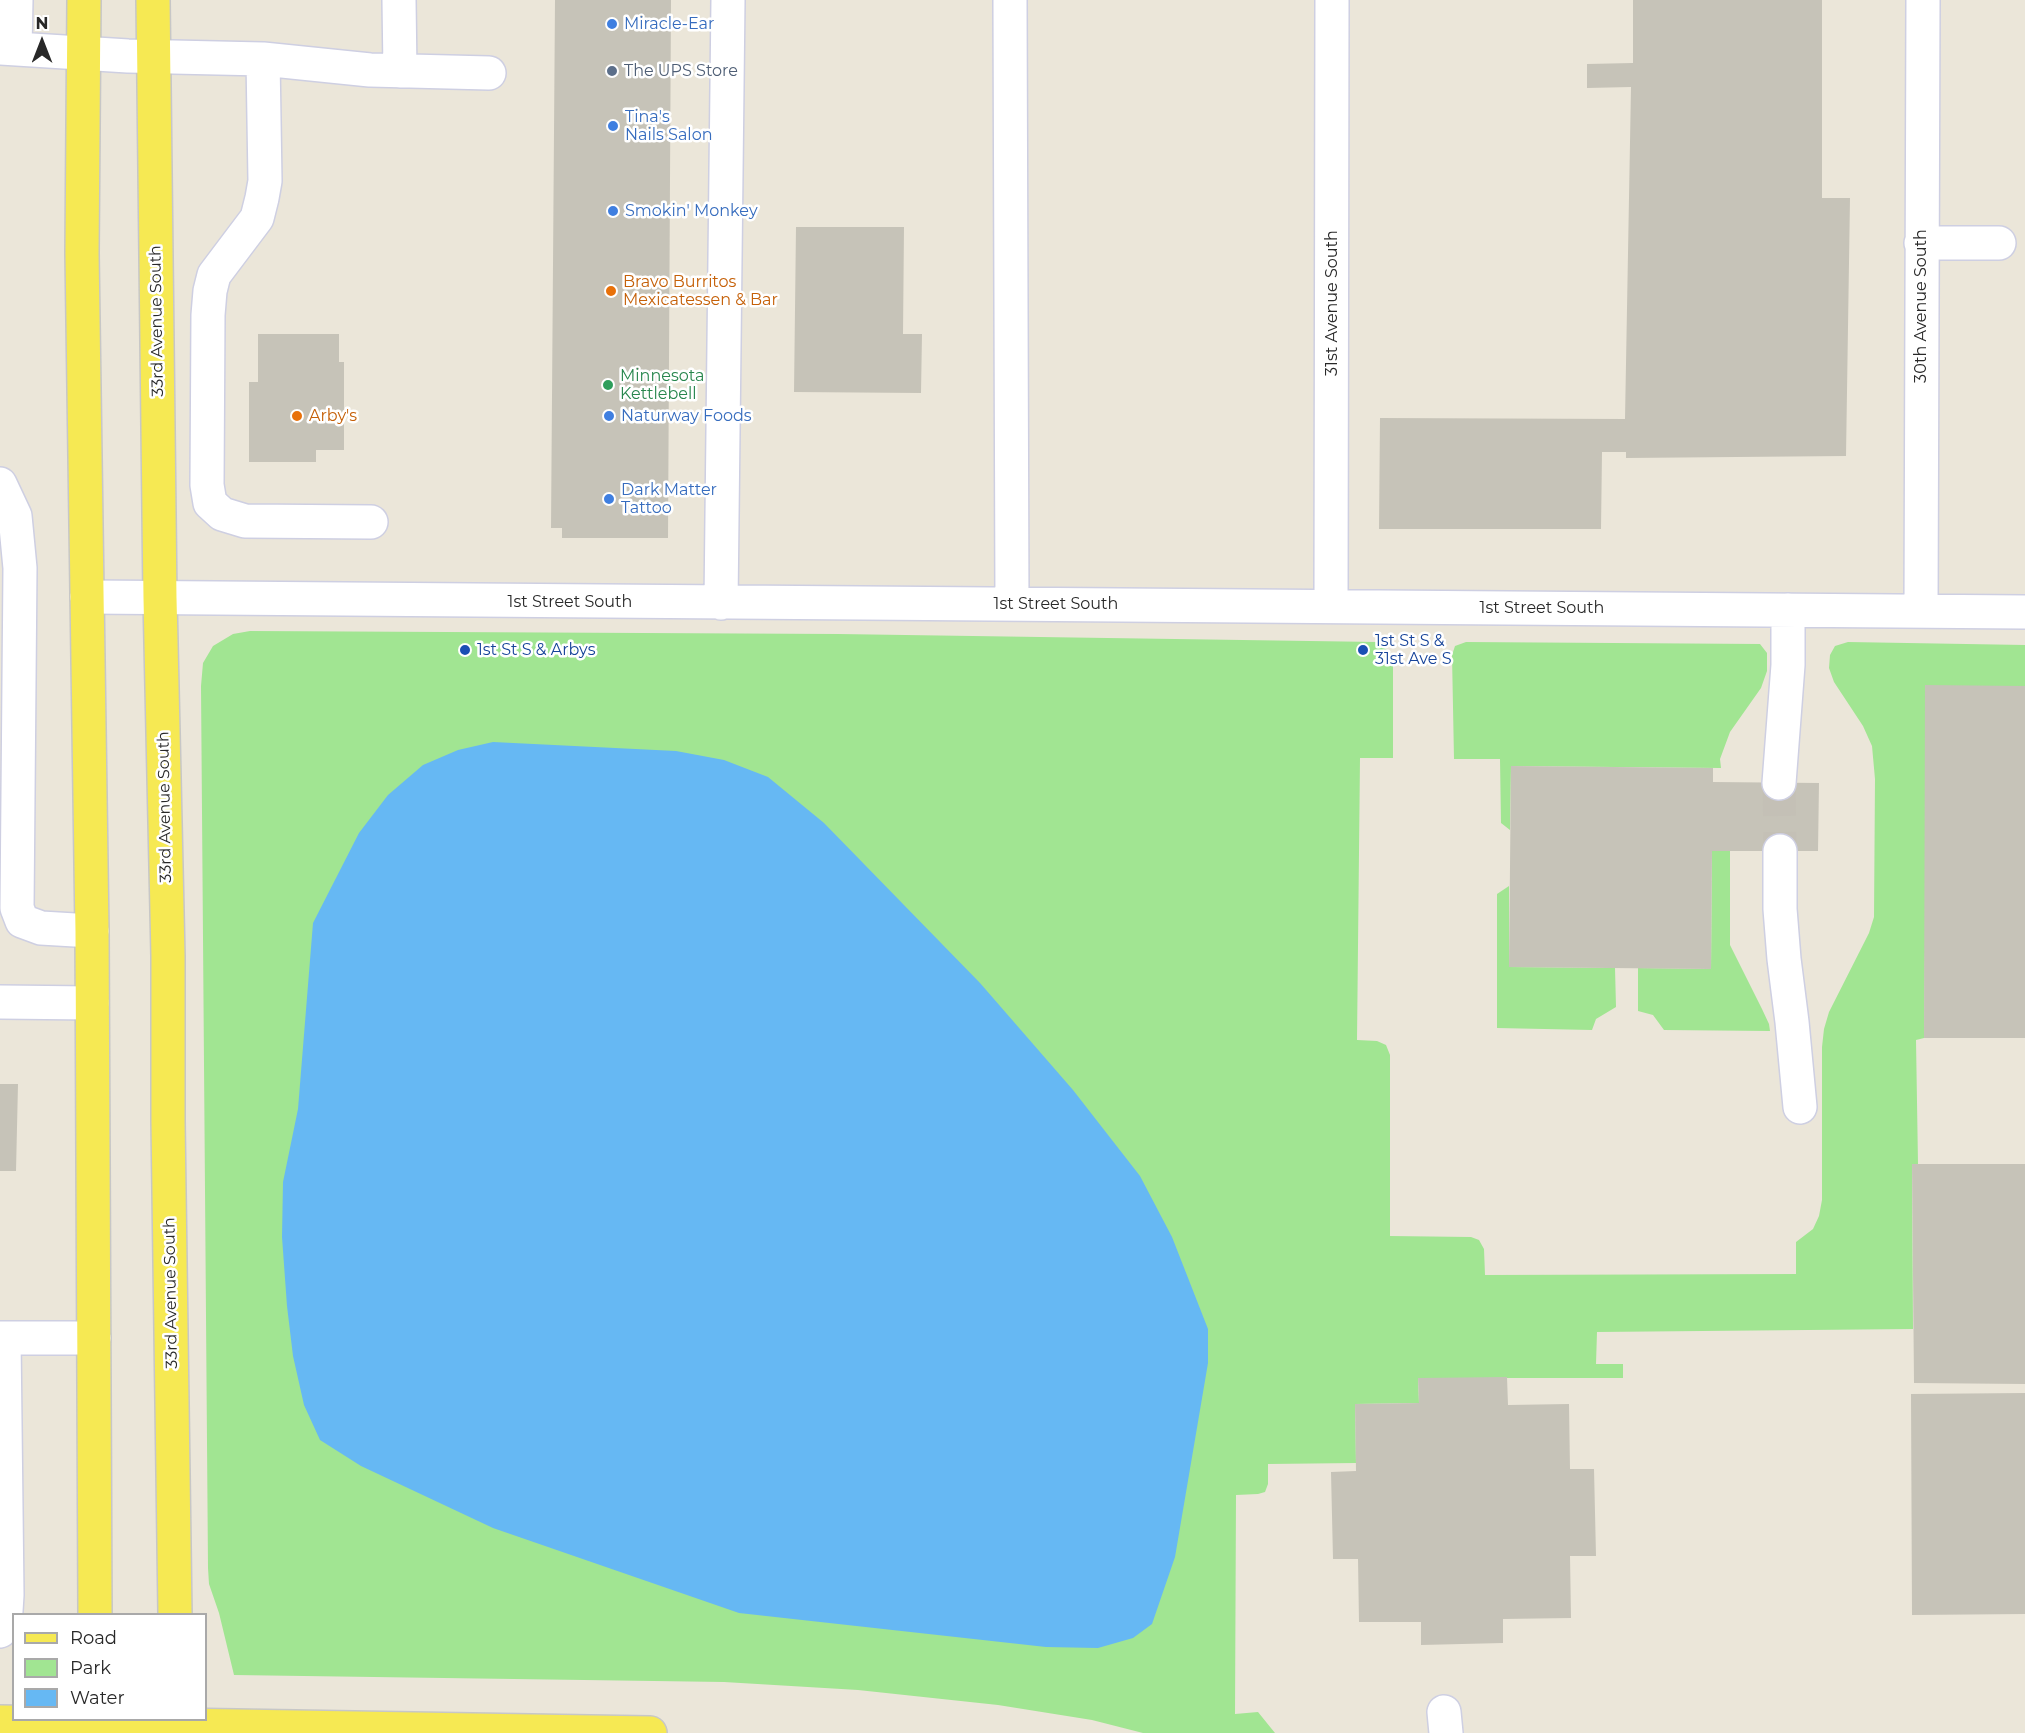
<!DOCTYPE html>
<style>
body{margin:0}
#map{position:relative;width:2025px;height:1733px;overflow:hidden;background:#ebe6d9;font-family:Montserrat,sans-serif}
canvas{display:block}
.legend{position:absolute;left:12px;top:1613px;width:195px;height:108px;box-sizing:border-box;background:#fff;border:2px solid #a9a9a9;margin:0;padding:8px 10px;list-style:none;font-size:18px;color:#282828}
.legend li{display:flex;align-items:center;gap:12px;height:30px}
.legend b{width:30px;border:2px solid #a9a9a9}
.north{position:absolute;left:12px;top:12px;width:60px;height:60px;-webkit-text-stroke:4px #fff;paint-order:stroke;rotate:0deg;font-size:16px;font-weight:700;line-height:24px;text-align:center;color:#282828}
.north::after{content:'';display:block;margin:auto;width:21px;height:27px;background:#282828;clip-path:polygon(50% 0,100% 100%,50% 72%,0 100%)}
</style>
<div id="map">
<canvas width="2025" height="1733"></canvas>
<ul class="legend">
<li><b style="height:8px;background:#f6e953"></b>Road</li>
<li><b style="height:16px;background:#a1e592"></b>Park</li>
<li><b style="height:16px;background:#66b8f3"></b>Water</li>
</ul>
<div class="north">N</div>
</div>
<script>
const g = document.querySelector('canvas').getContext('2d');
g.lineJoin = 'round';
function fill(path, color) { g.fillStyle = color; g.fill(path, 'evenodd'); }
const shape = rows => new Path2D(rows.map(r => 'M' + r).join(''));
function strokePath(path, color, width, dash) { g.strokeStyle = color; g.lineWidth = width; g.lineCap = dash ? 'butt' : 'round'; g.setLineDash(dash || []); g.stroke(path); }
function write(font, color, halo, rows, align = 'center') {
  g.font = font + ' Montserrat,sans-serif'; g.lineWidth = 5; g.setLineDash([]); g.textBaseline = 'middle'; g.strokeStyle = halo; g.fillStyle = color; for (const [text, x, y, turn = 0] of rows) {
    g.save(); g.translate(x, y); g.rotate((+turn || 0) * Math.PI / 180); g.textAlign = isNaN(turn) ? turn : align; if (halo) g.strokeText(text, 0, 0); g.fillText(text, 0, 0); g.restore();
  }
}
const green = shape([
 [250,631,838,634,1377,642,1393,655,1393,758,1360,758,1357,1040,1377,1041,1386,1045,1390,1055,1390,1236,1471,1237,1479,1240,1484,1249,1485,1275,1796,1274,1796,1242,1813,1229,1819,1216,1822,1200,1822,1047,1824,1029,1829,1012,1869,933,1874,917,1875,779,1872,746,1863,726,1834,682,1829,668,1830,655,1835,646,1848,642,2025,645,2025,686,1925,686,1927,774,1924,1038,1916,1040,1918,1164,1912,1164,1913,1329,1597,1332,1596,1364,1623,1364,1623,1378,1418,1378,1419,1403,1355,1404,1356,1463,1268,1464,1268,1484,1265,1492,1258,1494,1236,1495,1235,1714,1258,1712,1275,1733,1143,1733,1092,1720,998,1705,858,1690,724,1682,234,1675,219,1613,209,1584,208,1568,201,686,203,663,213,646,233,634],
 [1466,642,1760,644,1767,653,1767,671,1761,688,1730,732,1720,759,1721,768,1511,766,1510,830,1501,823,1500,759,1454,759,1452,655,1455,646],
 [1712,851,1730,851,1730,945,1762,1009,1769,1024,1770,1031,1664,1030,1653,1015,1638,1011,1638,968,1711,969],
 [1509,886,1509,967,1615,968,1616,1007,1596,1019,1592,1030,1497,1028,1497,894]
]);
const water = shape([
 [493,742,676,751,724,760,768,777,824,823,980,983,1073,1090,1140,1176,1172,1237,1208,1329,1208,1363,1175,1557,1152,1624,1133,1638,1098,1648,1046,1647,739,1613,493,1528,361,1466,320,1440,304,1405,293,1356,287,1306,282,1237,283,1182,298,1109,313,923,359,833,388,795,423,765,458,750]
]);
const building = shape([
 [555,0,671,0,668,538,562,538,562,528,551,528],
 [1633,0,1822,0,1822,198,1850,198,1846,456,1626,458,1626,452,1602,452,1601,529,1379,529,1380,418,1625,419,1631,87,1587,88,1587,64,1633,63],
 [796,227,904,227,903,334,922,334,921,393,794,392],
 [258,334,339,334,339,362,344,362,344,450,316,450,316,462,249,462,249,382,258,382],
 [1925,685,2025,686,2025,1038,1924,1038],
 [1511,766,1713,768,1713,782,1819,783,1818,851,1712,851,1711,969,1509,967],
 [0,1084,18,1084,16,1171,0,1171],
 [1912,1164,2025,1164,2025,1384,1914,1383],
 [1507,1377,1508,1405,1569,1404,1570,1469,1594,1469,1596,1556,1570,1556,1571,1618,1503,1619,1503,1643,1421,1645,1421,1622,1359,1622,1358,1559,1333,1559,1331,1472,1356,1471,1355,1404,1419,1403,1418,1378],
 [2025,1393,2025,1614,1912,1615,1911,1394]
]);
const minorTunnel = shape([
 [1779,783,1780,851]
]);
const minor = shape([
 [399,0,400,71],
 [1010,0,1012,604],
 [0,48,128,56,263,59,370,70,489,73],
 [15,49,16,0],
 [263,59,265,181,262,198,257,218,214,275,210,291,208,315,207,485,210,503,222,514,245,521,371,522],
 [1921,243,1999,243],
 [0,484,15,516,20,568,17,908,22,921,41,928,92,931],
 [87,597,2025,612],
 [721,603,728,0],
 [1331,606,1332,0],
 [1921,611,1923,0],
 [1779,783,1788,665,1788,610],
 [1780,851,1780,909,1784,959,1792,1022,1800,1107],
 [0,1002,92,1003],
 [0,1338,94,1338],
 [0,1631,6,1611,7,1595,4,1338],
 [1444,1712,1446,1733]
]);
const major = shape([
 [84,0,82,253,92,931,95,1614],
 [153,0,160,598,168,956,168,1121,175,1614],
 [0,1722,650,1733]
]);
const markers = [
 [612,24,6,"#3f7fe0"],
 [612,71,6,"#5c6f8a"],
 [613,126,6,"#3f7fe0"],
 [613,211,6,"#3f7fe0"],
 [611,291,6,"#e8710a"],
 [608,385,6,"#2e9e5b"],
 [297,416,6,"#e8710a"],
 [609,416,6,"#3f7fe0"],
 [609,499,6,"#3f7fe0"],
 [465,650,6,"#1a4fb4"],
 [1363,650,6,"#1a4fb4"]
];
const shopNames = [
 ["Miracle-Ear",624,24],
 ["Tina's",625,117],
 ["Nails Salon",625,135],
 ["Smokin' Monkey",625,211],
 ["Naturway Foods",621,416],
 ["Dark Matter",621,490],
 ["Tattoo",621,508]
];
const serviceNames = [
 ["The UPS Store",624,71]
];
const foodNames = [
 ["Bravo Burritos",623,282],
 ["Mexicatessen & Bar",623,300],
 ["Arby's",309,416]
];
const streetNames = [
 ["31st Avenue South",1332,303,-90],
 ["30th Avenue South",1921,306,-90],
 ["33rd Avenue South",157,321,-91],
 ["1st Street South",570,602],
 ["1st Street South",1056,604],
 ["1st Street South",1542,608],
 ["33rd Avenue South",165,807,-91],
 ["33rd Avenue South",171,1293,-91]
];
const leisureNames = [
 ["Minnesota",620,376],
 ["Kettlebell",620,394]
];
const transitNames = [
 ["1st St S &",1375,641],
 ["31st Ave S",1375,659],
 ["1st St S & Arbys",477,650]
];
fill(green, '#a1e592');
fill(water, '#66b8f3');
fill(building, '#c6c3b8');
strokePath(minorTunnel, '#c4c0b6', 33, [33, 16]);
strokePath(minor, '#cecfe2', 36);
strokePath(major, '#c7c7c7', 36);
strokePath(minor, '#fff', 33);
strokePath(major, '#f6e953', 33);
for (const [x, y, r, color] of markers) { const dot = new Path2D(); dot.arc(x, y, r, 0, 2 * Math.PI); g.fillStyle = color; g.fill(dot); strokePath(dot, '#fff', 2); }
write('16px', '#366cbe', '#fff', shopNames, 'left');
write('16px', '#4e5e75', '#fff', serviceNames, 'left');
write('16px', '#c56008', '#fff', foodNames, 'left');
write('16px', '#282828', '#fff', streetNames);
write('16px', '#27864d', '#fff', leisureNames, 'left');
write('16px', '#164399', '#fff', transitNames, 'left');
</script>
